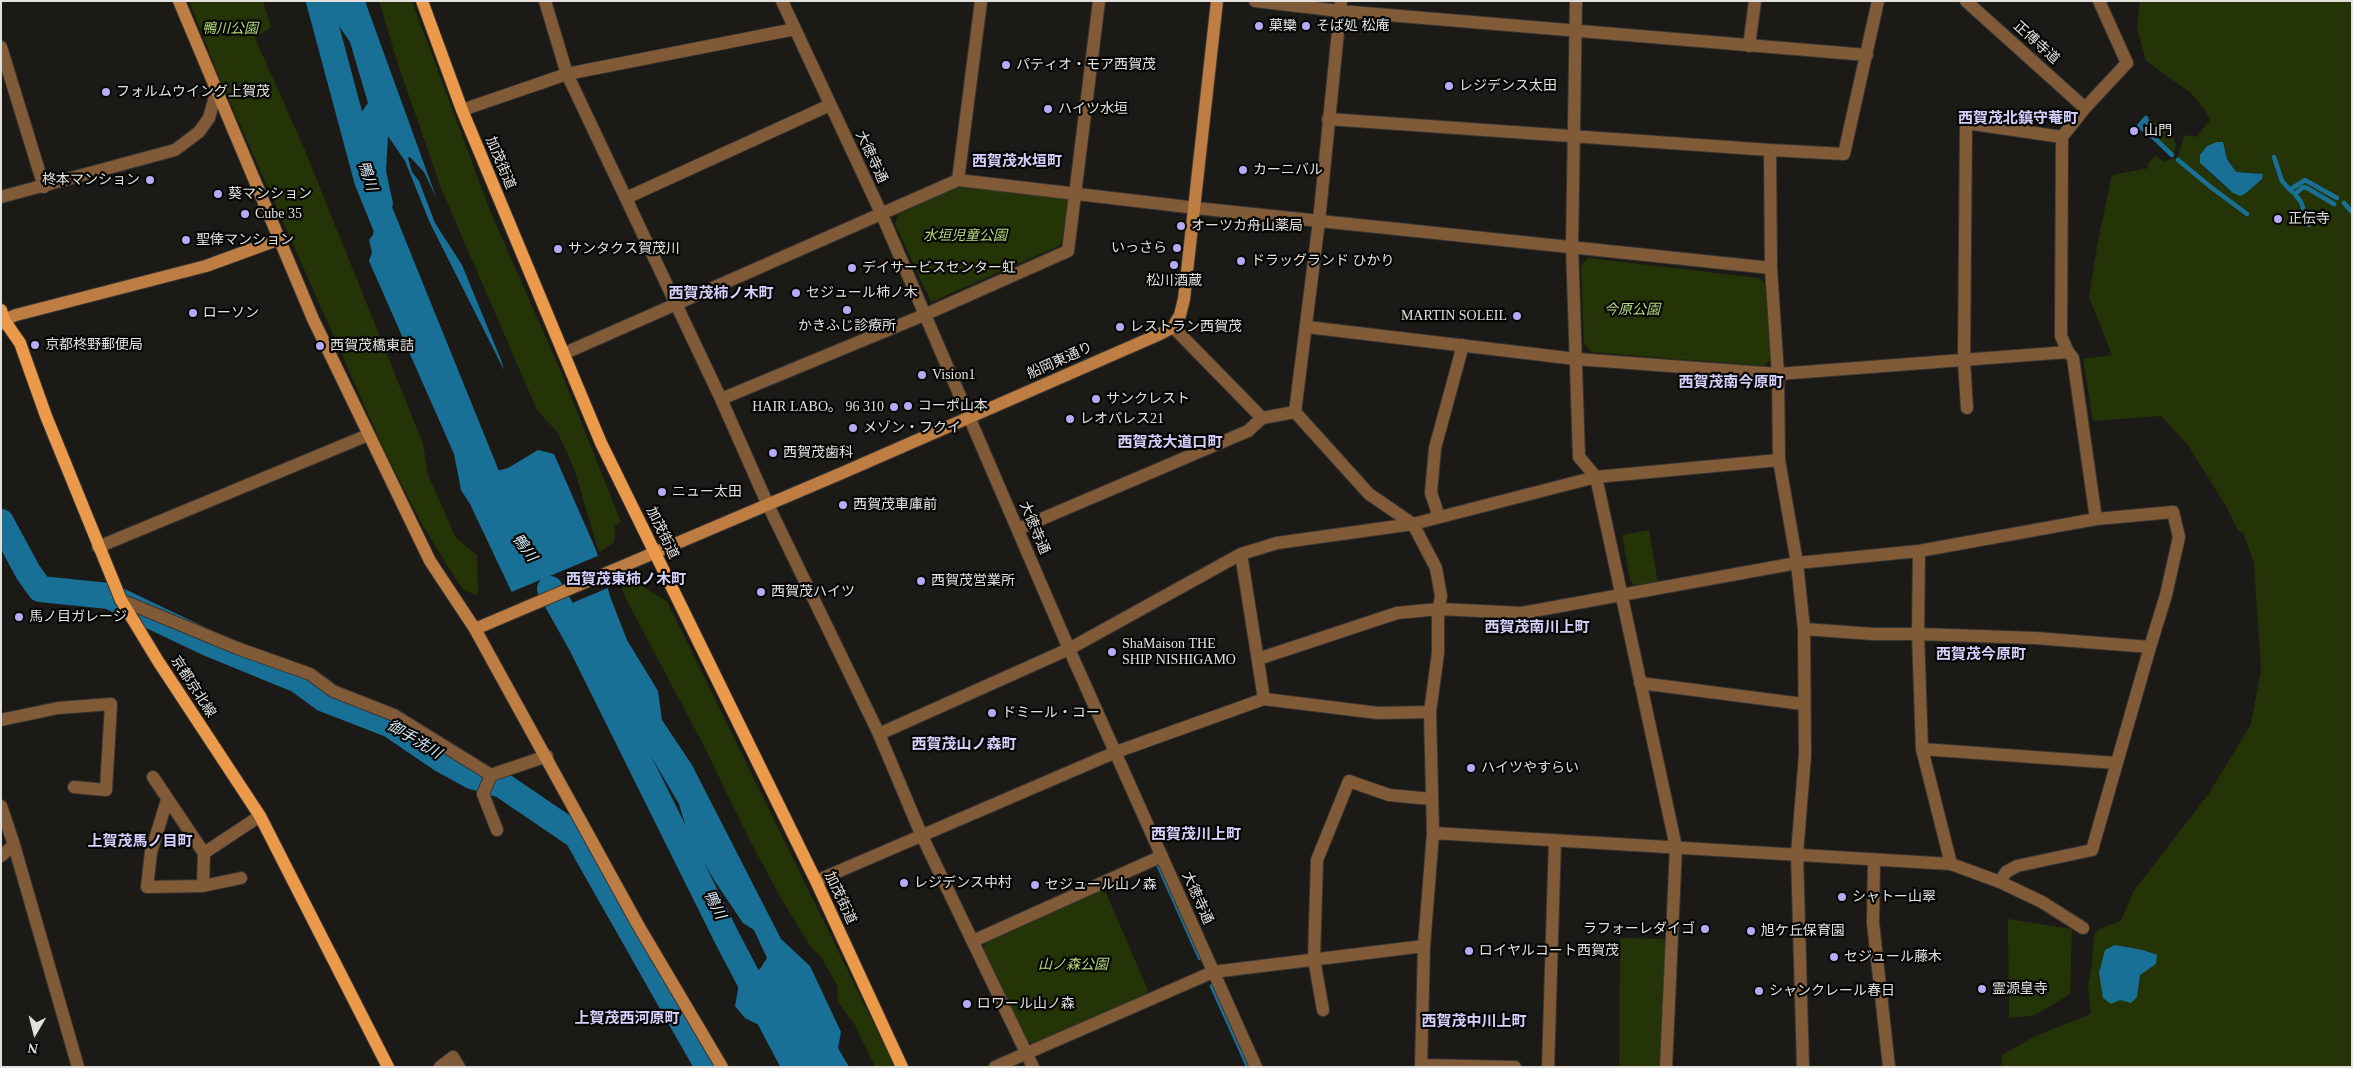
<!DOCTYPE html>
<meta charset="utf-8">
<style>
body{margin:0}
#map{position:relative;width:2353px;height:1068px;overflow:hidden;background:#1c1a17;font-family:"Times New Roman",serif}
canvas{display:block}
.frame{position:absolute;inset:0;border:2px solid #e2e1de;pointer-events:none}
.north{position:absolute;left:10px;top:1008px;width:50px;height:50px;-webkit-text-stroke:4px #060605;paint-order:stroke;rotate:188deg;font-size:14px;font-weight:700;line-height:20px;text-align:center;color:#e2e1de}
.north::after{content:'';display:block;margin:auto;width:18px;height:22px;background:#e2e1de;clip-path:polygon(50% 0,100% 100%,50% 72%,0 100%)}
</style>
<div id="map">
<canvas width="2353" height="1068"></canvas>
<div class="frame"></div>
<div class="north">N</div>
</div>
<script>
const g = document.querySelector('canvas').getContext('2d');
g.lineJoin = 'round';
function fill(path, color) { g.fillStyle = color; g.fill(path, 'evenodd'); }
const shape = rows => new Path2D(rows.map(r => 'M' + r).join(''));
function strokePath(path, color, width, dash) { g.strokeStyle = color; g.lineWidth = width; g.lineCap = dash ? 'butt' : 'round'; g.setLineDash(dash || []); g.stroke(path); }
function write(font, color, halo, rows, align = 'center') {
  g.font = font + ' "Times New Roman","Noto Sans JP",serif'; g.lineWidth = 4.5; g.setLineDash([]); g.textBaseline = 'middle'; g.strokeStyle = halo; g.fillStyle = color; for (const [text, x, y, turn = 0] of rows) {
    g.save(); g.translate(x, y); g.rotate((+turn || 0) * Math.PI / 180); g.textAlign = isNaN(turn) ? turn : align; if (halo) g.strokeText(text, 0, 0); g.fillText(text, 0, 0); g.restore();
  }
}
const green = shape([
 [189,1,263,1,271,27,255,38,304,148,423,444,428,475,456,538,477,555,478,595,465,591,457,581,423,526,386,454,222,84],
 [379,1,412,1,489,208,564,379,621,522,615,526,614,542,599,553,574,468,558,433,537,410,441,188,398,64],
 [2140,1,2352,1,2352,1067,2001,1067,2002,1055,2035,1036,2091,1014,2088,985,2092,963,2094,935,2099,929,2121,921,2133,892,2210,792,2251,724,2261,669,2254,563,2243,532,2238,531,2226,506,2187,444,2161,416,2093,421,2083,359,2112,355,2089,297,2098,241,2112,175,2149,168,2147,165,2155,155,2164,162,2178,157,2184,137,2189,135,2197,137,2210,120,2205,110,2191,93,2146,61,2137,28],
 [2217,142,2224,145,2227,159,2236,172,2258,173,2262,179,2245,194,2230,191,2204,168,2200,155,2207,146],
 [2146,118,2170,128,2176,146,2173,155,2150,133],
 [958,187,1069,198,1061,245,931,302,895,224,899,214],
 [1589,258,1759,278,1766,284,1771,359,1764,366,1592,352,1584,344,1581,265],
 [1649,530,1658,583,1637,587,1630,581,1622,535],
 [619,581,636,583,667,601,895,1067,875,1067,855,1025,838,1002,837,985,821,957,810,946,781,898,748,837,705,748,626,599],
 [1100,891,1106,893,1148,990,1144,995,1036,1044,1028,1042,983,951,985,943],
 [2008,919,2072,929,2070,994,2035,1015,2009,1018],
 [1620,938,1669,939,1664,1067,1619,1067]
]);
const water = shape([
 [307,1,365,1,436,197,424,172,410,157,408,158,412,172,419,181,435,223,462,265,501,360,504,370,430,223,405,161,388,136,386,171,393,203,387,238,390,261,448,411,480,466,497,471,508,468,538,450,554,454,596,550,611,599,627,640,658,691,662,720,692,765,781,939,810,966,841,1032,838,1048,849,1067,807,1067,765,1028,745,1018,735,1006,739,984,760,969,767,958,754,930,743,923,716,883,689,837,679,804,581,636,555,606,514,597,470,504,461,490,454,454,369,261,372,252,369,240,373,235,376,215,370,197,366,161,353,135,359,116,368,103,350,42,326,7],
 [2217,142,2223,142,2227,159,2236,172,2263,174,2262,179,2245,194,2240,196,2233,193,2200,163,2200,155,2207,146],
 [2115,945,2143,950,2157,955,2156,964,2140,975,2137,997,2131,1003,2120,1000,2111,1004,2103,998,2099,973,2105,950]
]);
const pier = shape([
 [600,555,610,587,556,610,513,599,509,593]
]);
const stream = shape([
 [2146,118,2149,133,2172,155],
 [2144,130,2139,126,2146,118],
 [2274,157,2282,181,2291,191],
 [2178,160,2212,188,2247,214],
 [2291,189,2305,180,2337,198],
 [2294,193,2301,202,2309,225],
 [2295,194,2303,187,2307,188,2334,204],
 [2344,203,2352,212],
 [1158,864,1200,958],
 [1212,986,1248,1066]
]);
const river = shape([
 [319,1,367,180,497,501],
 [1,522,28,572,40,589,109,596,210,644,298,680,324,699,391,725,441,759,472,776,502,785,577,836,708,1067],
 [550,589,582,646,727,938,795,1067]
]);
const street = shape([
 [545,1,567,74,721,399,768,505,879,734,921,834,1033,1067],
 [782,1,882,215,1069,649,1256,1067],
 [1255,1,1340,11,1867,55],
 [1576,1,1572,247,1579,457,1596,477,1676,847,1666,1067],
 [1966,1,2085,108],
 [1749,46,1755,1],
 [1,47,44,187],
 [462,110,567,74,795,29],
 [1328,119,1770,150],
 [958,180,981,1],
 [1,197,175,150,199,132,209,118,216,93],
 [626,198,830,105],
 [1173,327,1262,418,1295,412,1319,221,1341,1],
 [1307,327,1576,359,1778,374,2068,352,2061,336,2062,137],
 [2068,352,2073,358,2096,519],
 [565,353,958,180,1205,209,1771,268],
 [721,399,924,315,1068,251,1099,1],
 [1967,408,1964,361,1966,123,2062,137,2085,108,2127,63,2099,1],
 [1295,412,1369,494,1413,524,1596,477,1779,460],
 [1439,517,1431,493,1435,448,1463,345],
 [1018,529,1248,431,1262,418],
 [98,547,368,435],
 [121,600,237,648,310,674,333,691,394,715,491,775,547,756],
 [1804,629,1873,634,1918,634,1922,749,1951,864],
 [1258,659,1397,613,1439,609,1522,613,1797,563,1919,551,2096,519,2173,512,2179,537,2166,595,2150,647,2035,638,1918,634,1919,551],
 [1640,683,1803,704],
 [1264,699,1378,713,1430,712],
 [1,720,58,708,111,704,106,790,74,787],
 [879,734,1069,649,1241,554,1277,543,1413,524,1436,568,1441,596,1438,614,1438,653,1430,712,1433,833,1424,946,1421,1067],
 [1922,749,2116,763],
 [491,775,483,794,497,830],
 [153,777,204,853,203,886],
 [167,800,151,852,147,887,203,886,241,878],
 [1,806,14,845,1,856],
 [1433,833,1951,864,2000,882,2042,902,2083,928],
 [14,845,78,1067],
 [204,853,260,816],
 [1874,861,1873,923,1889,1067],
 [816,881,1116,752,1264,699,1241,554],
 [2000,882,2006,872,2017,866,2092,850,2150,647],
 [973,941,1162,856],
 [1323,1010,1314,959,1317,860,1349,781,1389,795,1431,799],
 [1421,1065,1515,1067],
 [440,1067,453,1057,459,1067],
 [995,1067,1213,972,1424,946],
 [1548,1067,1555,840],
 [1803,1067,1797,854,1805,755,1804,629,1797,563,1779,460,1778,374,1771,268,1770,150,1844,154,1878,1]
]);
const secondary = shape([
 [179,1,313,319,430,561,475,629,638,925,722,1067],
 [1,324,4,320,16,315,206,266,280,239],
 [475,629,842,473,1160,334,1173,327,1180,315,1184,299,1217,1]
]);
const primary = shape([
 [422,1,462,110,601,443,816,881,902,1067],
 [1,310,4,320,20,343,46,416,121,600,158,661,260,816,388,1067]
]);
const markers = [
 [1259,26,5,"#b7abf8"],
 [1306,26,5,"#b7abf8"],
 [1006,65,5,"#b7abf8"],
 [1449,86,5,"#b7abf8"],
 [106,92,5,"#b7abf8"],
 [1048,109,5,"#b7abf8"],
 [2134,131,5,"#b7abf8"],
 [1243,170,5,"#b7abf8"],
 [150,180,5,"#b7abf8"],
 [218,194,5,"#b7abf8"],
 [245,214,5,"#b7abf8"],
 [2278,219,5,"#b7abf8"],
 [1181,226,5,"#b7abf8"],
 [186,240,5,"#b7abf8"],
 [1177,248,5,"#b7abf8"],
 [558,249,5,"#b7abf8"],
 [1241,261,5,"#b7abf8"],
 [1174,265,5,"#b7abf8"],
 [852,268,5,"#b7abf8"],
 [796,293,5,"#b7abf8"],
 [847,310,5,"#b7abf8"],
 [193,313,5,"#b7abf8"],
 [1517,316,5,"#b7abf8"],
 [1120,327,5,"#b7abf8"],
 [35,345,5,"#b7abf8"],
 [320,346,5,"#b7abf8"],
 [922,375,5,"#b7abf8"],
 [1096,399,5,"#b7abf8"],
 [908,406,5,"#b7abf8"],
 [894,407,5,"#b7abf8"],
 [1070,419,5,"#b7abf8"],
 [853,428,5,"#b7abf8"],
 [773,453,5,"#b7abf8"],
 [662,492,5,"#b7abf8"],
 [843,505,5,"#b7abf8"],
 [921,581,5,"#b7abf8"],
 [761,592,5,"#b7abf8"],
 [19,617,5,"#b7abf8"],
 [1112,652,5,"#b7abf8"],
 [992,713,5,"#b7abf8"],
 [1471,768,5,"#b7abf8"],
 [904,883,5,"#b7abf8"],
 [1035,885,5,"#b7abf8"],
 [1842,897,5,"#b7abf8"],
 [1705,929,5,"#b7abf8"],
 [1751,931,5,"#b7abf8"],
 [1469,951,5,"#b7abf8"],
 [1834,957,5,"#b7abf8"],
 [1982,989,5,"#b7abf8"],
 [1759,991,5,"#b7abf8"],
 [967,1004,5,"#b7abf8"]
];
const poiNames = [
 ["菓欒",1269,26],
 ["そば処 松庵",1316,26],
 ["パティオ・モア西賀茂",1016,65],
 ["レジデンス太田",1459,86],
 ["フォルムウイング上賀茂",116,92],
 ["ハイツ水垣",1058,109],
 ["山門",2144,131],
 ["カーニバル",1253,170],
 ["柊本マンション",140,180,"right"],
 ["葵マンション",228,194],
 ["Cube 35",255,214],
 ["正伝寺",2288,219],
 ["オーツカ舟山薬局",1191,226],
 ["聖倖マンション",196,240],
 ["いっさら",1167,248,"right"],
 ["サンタクス賀茂川",568,249],
 ["ドラッグランド ひかり",1251,261],
 ["デイサービスセンター虹",862,268],
 ["松川酒蔵",1174,281,"center"],
 ["セジュール柿ノ木",806,293],
 ["ローソン",203,313],
 ["MARTIN SOLEIL",1507,316,"right"],
 ["かきふじ診療所",847,326,"center"],
 ["レストラン西賀茂",1130,327],
 ["京都柊野郵便局",45,345],
 ["西賀茂橋東詰",330,346],
 ["Vision1",932,375],
 ["サンクレスト",1106,399],
 ["コーポ山本",918,406],
 ["HAIR LABO。 96 310",884,407,"right"],
 ["レオパレス21",1080,419],
 ["メゾン・フクイ",863,428],
 ["西賀茂歯科",783,453],
 ["ニュー太田",672,492],
 ["西賀茂車庫前",853,505],
 ["西賀茂営業所",931,581],
 ["西賀茂ハイツ",771,592],
 ["馬ノ目ガレージ",29,617],
 ["ShaMaison THE",1122,644],
 ["SHIP NISHIGAMO",1122,660],
 ["ドミール・コー",1002,713],
 ["ハイツやすらい",1481,768],
 ["レジデンス中村",914,883],
 ["セジュール山ノ森",1045,885],
 ["シャトー山翠",1852,897],
 ["ラフォーレダイゴ",1695,929,"right"],
 ["旭ケ丘保育園",1761,931],
 ["ロイヤルコート西賀茂",1479,951],
 ["セジュール藤木",1844,957],
 ["霊源皇寺",1992,989],
 ["シャンクレール春日",1769,991],
 ["ロワール山ノ森",977,1004]
];
const parkNames = [
 ["鴨川公園",230,29],
 ["水垣児童公園",965,236],
 ["今原公園",1632,310],
 ["山ノ森公園",1073,965]
];
const streetNames = [
 ["正傅寺道",2036,43,42],
 ["大徳寺通",871,157,65],
 ["加茂街道",500,163,67],
 ["船岡東通り",1060,361,-24],
 ["大徳寺通",1034,528,67],
 ["加茂街道",662,533,64],
 ["京都京北線",193,687,57],
 ["加茂街道",840,898,65],
 ["大徳寺通",1197,898,66]
];
const neighbourhoodNames = [
 ["西賀茂北鎮守菴町",2018,119],
 ["西賀茂水垣町",1017,162],
 ["西賀茂柿ノ木町",721,294],
 ["西賀茂南今原町",1731,383],
 ["西賀茂大道口町",1170,443],
 ["西賀茂東柿ノ木町",626,580],
 ["西賀茂南川上町",1537,628],
 ["西賀茂今原町",1981,655],
 ["西賀茂山ノ森町",964,745],
 ["西賀茂川上町",1196,835],
 ["上賀茂馬ノ目町",140,842],
 ["上賀茂西河原町",627,1019],
 ["西賀茂中川上町",1474,1022]
];
const waterNames = [
 ["鴨川",367,176,72],
 ["鴨川",524,548,54],
 ["御手洗川",414,740,31],
 ["鴨川",714,905,63]
];
fill(green, '#243406');
fill(water, '#197097');
fill(pier, '#1c1a17');
strokePath(stream, '#197097', 4.5);
strokePath(river, '#197097', 26);
strokePath(street, '#383633', 14);
strokePath(secondary, '#383633', 14);
strokePath(primary, '#383633', 14);
strokePath(street, '#815a37', 12);
strokePath(secondary, '#bd7d43', 12);
strokePath(primary, '#eb994b', 12);
for (const [x, y, r, color] of markers) { const dot = new Path2D(); dot.arc(x, y, r, 0, 2 * Math.PI); g.fillStyle = color; g.fill(dot); strokePath(dot, '#060605', 2); }
write('14px', '#e2e1de', '#060605', poiNames, 'left');
write('italic 14px', '#b4db7d', '#060605', parkNames);
write('14px', '#e2e1de', '#060605', streetNames);
write('bold 15px', '#d4cffb', '#060605', neighbourhoodNames);
write('italic 15px', '#d3e6f2', '#060605', waterNames);
</script>
